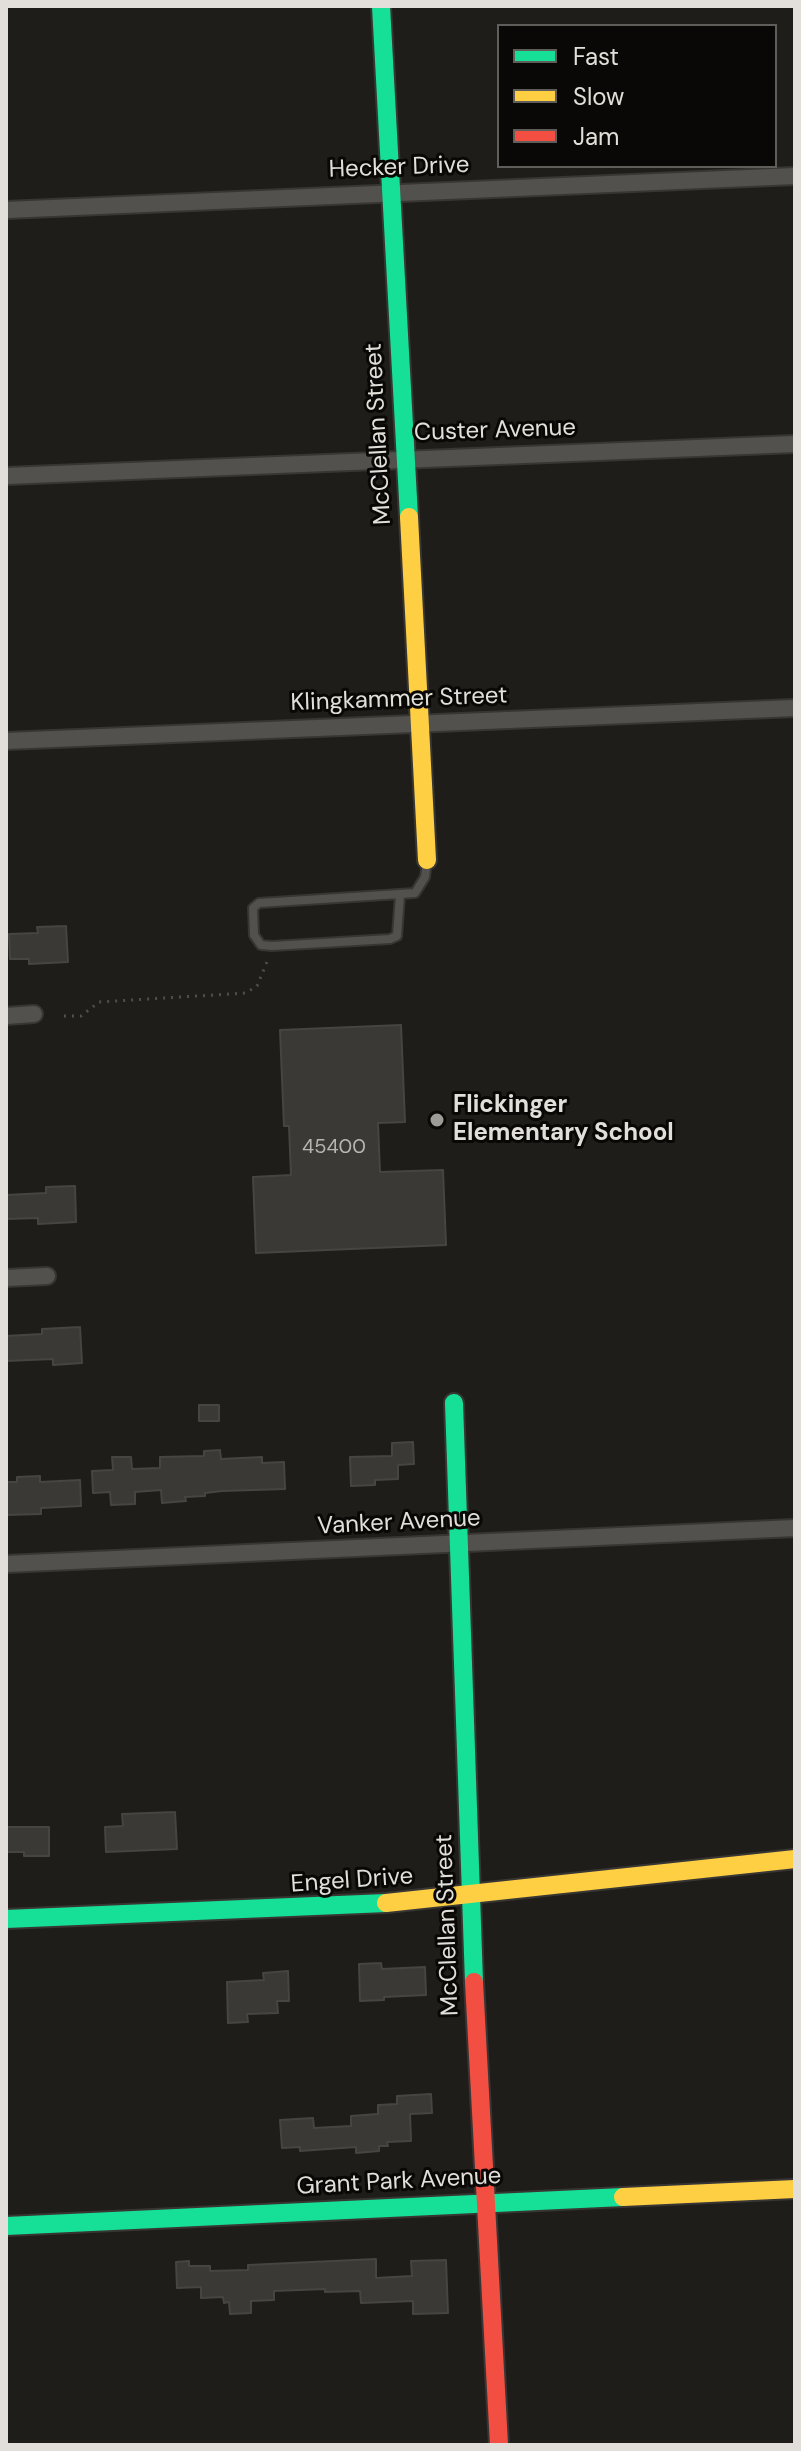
<!DOCTYPE html>
<style>
body{margin:0}
#map{position:relative;width:801px;height:2451px;overflow:hidden;background:#1f1d19;font-family:"DM Sans",sans-serif}
canvas{display:block}
.frame{position:absolute;inset:0;border:8px solid #e2dfda;pointer-events:none}
.legend{position:absolute;left:497px;top:24px;width:280px;height:144px;box-sizing:border-box;background:#0a0806;border:2px solid #605e5b;margin:0;padding:10px 14px;list-style:none;font-size:24px;color:#e2dfda}
.legend li{display:flex;align-items:center;gap:16px;height:40px}
.legend b{width:40px;border:2px solid #605e5b}
</style>
<div id="map">
<canvas width="801" height="2451"></canvas>
<div class="frame"></div>
<ul class="legend">
<li><b style="height:10px;background:#16e098"></b>Fast</li>
<li><b style="height:10px;background:#ffcf43"></b>Slow</li>
<li><b style="height:10px;background:#f24e42"></b>Jam</li>
</ul>
</div>
<script>
const g = document.querySelector('canvas').getContext('2d');
g.lineJoin = 'round';
function fill(path, color) { g.fillStyle = color; g.fill(path, 'evenodd'); }
const shape = rows => new Path2D(rows.map(r => 'M' + r).join(''));
function strokePath(path, color, width, dash) { g.strokeStyle = color; g.lineWidth = width; g.lineCap = dash ? 'butt' : 'round'; g.setLineDash(dash || []); g.stroke(path); }
function write(font, color, halo, rows, align = 'center') {
  g.font = font + ' "DM Sans",sans-serif'; g.lineWidth = 6; g.setLineDash([]); g.textBaseline = 'middle'; g.strokeStyle = halo; g.fillStyle = color; for (const [text, x, y, turn = 0] of rows) {
    g.save(); g.translate(x, y); g.rotate((+turn || 0) * Math.PI / 180); g.textAlign = isNaN(turn) ? turn : align; if (halo) g.strokeText(text, 0, 0); g.fillText(text, 0, 0); g.restore();
  }
}
const building = shape([
 [66,926,68,962,29,964,29,959,10,959,9,934,38,933,37,927,66,926],
 [401,1025,405,1122,378,1123,380,1172,443,1170,446,1245,256,1253,253,1177,291,1175,289,1126,284,1126,280,1030,401,1025],
 [75,1186,76,1222,38,1224,38,1218,6,1219,6,1195,46,1193,46,1187,75,1186],
 [80,1327,82,1363,53,1365,53,1359,6,1361,6,1336,42,1334,42,1329,80,1327],
 [199,1405,219,1405,219,1421,199,1421,199,1405],
 [413,1442,414,1464,398,1465,398,1479,375,1480,375,1485,351,1486,350,1457,392,1456,392,1443,413,1442],
 [220,1450,221,1459,262,1457,262,1463,284,1462,285,1489,222,1491,205,1493,205,1496,185,1497,186,1501,162,1503,161,1490,135,1492,135,1504,111,1505,110,1492,93,1493,92,1471,113,1470,112,1457,131,1457,132,1469,160,1468,160,1457,204,1456,204,1451,220,1450],
 [40,1476,40,1482,80,1480,81,1506,41,1508,41,1514,6,1515,6,1482,17,1482,17,1477,40,1476],
 [175,1812,177,1849,106,1852,105,1827,123,1826,122,1814,175,1812],
 [6,1827,49,1827,49,1856,24,1856,24,1852,6,1852,6,1827],
 [381,1963,382,1969,425,1967,426,1995,384,1997,384,2000,360,2001,359,1964,381,1963],
 [288,1971,289,2001,277,2001,278,2013,247,2014,248,2022,228,2023,227,1982,264,1980,263,1973,288,1971],
 [431,2094,432,2113,410,2114,411,2141,387,2142,388,2146,379,2146,379,2151,356,2153,356,2147,300,2151,300,2147,282,2148,280,2120,313,2118,314,2128,351,2126,351,2116,378,2114,378,2105,397,2104,397,2096,431,2094],
 [376,2259,376,2278,412,2276,411,2261,446,2260,448,2313,413,2314,413,2301,361,2303,360,2291,325,2292,325,2289,274,2291,274,2300,251,2301,251,2313,230,2314,229,2302,224,2303,223,2297,201,2298,201,2287,177,2288,176,2262,189,2261,189,2266,210,2266,210,2271,248,2270,248,2265,376,2259]
]);
const path = shape([
 [64,1016,81,1016,99,1002,246,993,257,986,269,957]
]);
const lane = shape([
 [400,895,397,936,390,939,272,946,261,945,254,935,253,908,259,903,415,893,425,877,427,862]
]);
const street = shape([
 [6,210,795,176],
 [6,476,795,444],
 [6,741,795,708],
 [6,1016,34,1014],
 [6,1278,47,1276],
 [6,1564,795,1528]
]);
const fast = shape([
 [381,6,409,517],
 [454,1403,474,1982],
 [6,1919,386,1903],
 [6,2226,623,2197]
]);
const slow = shape([
 [409,517,427,860],
 [386,1903,795,1859],
 [623,2197,795,2189]
]);
const jam = shape([
 [474,1982,499,2445]
]);
const markers = [
 [437,1120,8,"#9e9b96"]
];
const numberNames = [
 ["45400",334,1148]
];
const streetNames = [
 ["Hecker Drive",399,168,-2],
 ["Custer Avenue",495,431,-2],
 ["McClellan Street",379,434,-93],
 ["Klingkammer Street",399,700,-2],
 ["Vanker Avenue",399,1523,-3],
 ["Engel Drive",352,1881,-4],
 ["McClellan Street",448,1925,-92],
 ["Grant Park Avenue",399,2182,-3]
];
const poiNames = [
 ["Flickinger",453,1106],
 ["Elementary School",453,1134]
];
fill(building, '#3a3935');
strokePath(building, '#454541', 2);
strokePath(lane, '#383634', 12);
strokePath(street, '#383634', 20);
strokePath(fast, '#383634', 22);
strokePath(slow, '#383634', 22);
strokePath(jam, '#383634', 22);
strokePath(path, '#504e4b', 3, [2, 6]);
strokePath(lane, '#53514e', 8);
strokePath(street, '#53514e', 16);
strokePath(fast, '#16e098', 18);
strokePath(slow, '#ffcf43', 18);
strokePath(jam, '#f24e42', 18);
for (const [x, y, r, color] of markers) { const dot = new Path2D(); dot.arc(x, y, r, 0, 2 * Math.PI); g.fillStyle = color; g.fill(dot); strokePath(dot, '#0a0806', 3); }
write('20px', '#b8b6b1', null, numberNames);
write('24px', '#e2dfda', '#0a0806', streetNames);
write('bold 24px', '#e2dfda', '#0a0806', poiNames, 'left');
</script>
